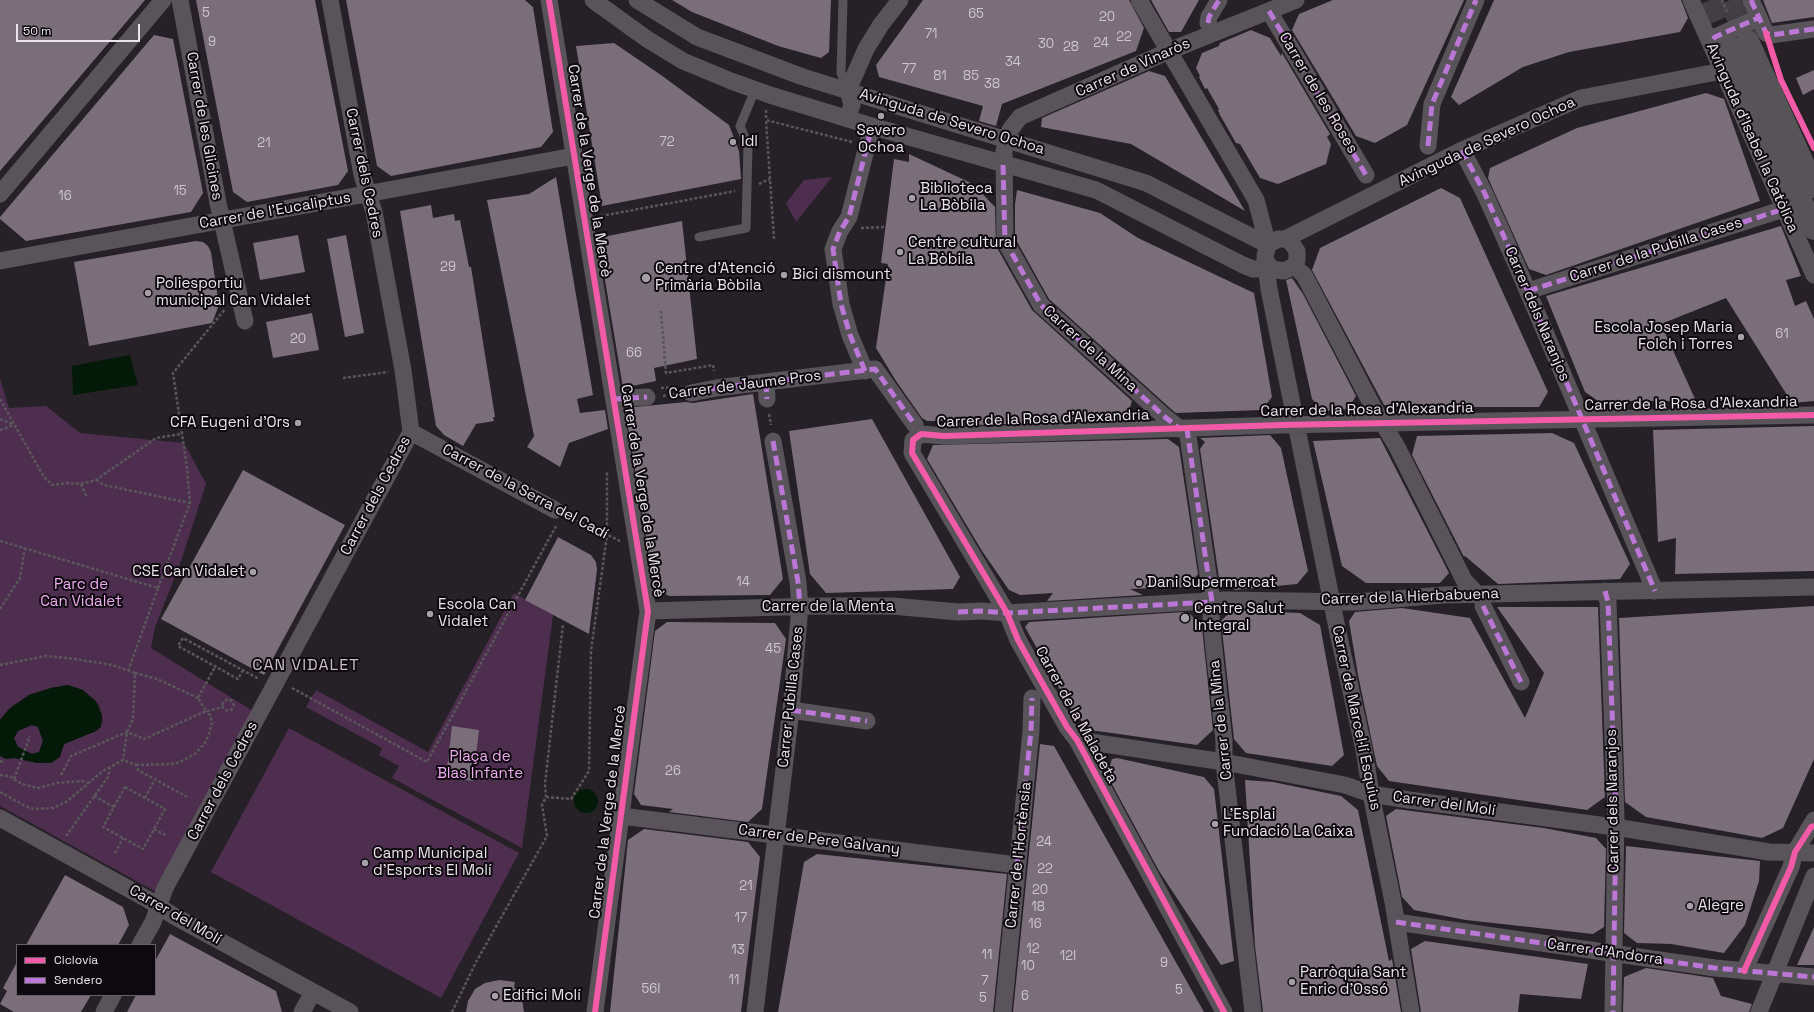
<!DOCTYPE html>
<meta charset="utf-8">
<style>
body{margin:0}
#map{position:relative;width:1814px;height:1012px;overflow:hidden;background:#262126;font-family:"Space Grotesk",sans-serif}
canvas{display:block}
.legend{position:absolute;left:16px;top:944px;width:140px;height:52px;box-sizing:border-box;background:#0e090e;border:1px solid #666066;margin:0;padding:5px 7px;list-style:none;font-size:12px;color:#eae3eb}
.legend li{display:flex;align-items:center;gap:8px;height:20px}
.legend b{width:20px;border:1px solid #666066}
.scale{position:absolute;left:16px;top:24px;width:124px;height:18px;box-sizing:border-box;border:2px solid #eae3eb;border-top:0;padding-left:5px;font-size:12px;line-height:14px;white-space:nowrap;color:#eae3eb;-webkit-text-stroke:3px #0e090e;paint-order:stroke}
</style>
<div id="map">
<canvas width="1814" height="1012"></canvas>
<ul class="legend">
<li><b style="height:5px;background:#f35aa7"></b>Ciclovía</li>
<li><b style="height:5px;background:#ba77d6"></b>Sendero</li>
</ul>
<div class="scale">50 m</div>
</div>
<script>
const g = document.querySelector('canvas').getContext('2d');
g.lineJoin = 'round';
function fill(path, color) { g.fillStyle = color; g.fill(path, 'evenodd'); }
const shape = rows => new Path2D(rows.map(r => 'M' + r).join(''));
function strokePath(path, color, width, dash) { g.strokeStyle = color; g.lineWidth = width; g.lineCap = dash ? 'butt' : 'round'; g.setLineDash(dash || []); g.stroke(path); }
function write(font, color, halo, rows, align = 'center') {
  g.font = font + ' "Space Grotesk",sans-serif'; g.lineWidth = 4; g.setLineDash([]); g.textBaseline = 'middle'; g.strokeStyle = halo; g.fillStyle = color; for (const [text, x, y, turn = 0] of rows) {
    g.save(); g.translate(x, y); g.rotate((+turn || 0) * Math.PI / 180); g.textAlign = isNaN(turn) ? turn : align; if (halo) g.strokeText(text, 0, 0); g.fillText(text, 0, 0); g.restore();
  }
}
const green = shape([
 [832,177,796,222,786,203,804,180],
 [0,379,9,408,46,406,80,433,184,443,206,484,180,564,155,627,151,648,256,713,158,893,0,806,0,756,6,759,14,758,37,763,51,763,61,751,64,744,96,731,103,721,99,705,94,699,83,690,68,685,51,688,29,695,12,706,0,720],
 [514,593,553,615,522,848,392,778,399,766,379,755,382,748,306,707,316,690,428,752],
 [33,725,38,727,43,741,39,752,32,754,18,747,14,738,18,731],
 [289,728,519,853,441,998,211,872]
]);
const water = shape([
 [130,355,138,385,73,395,72,366],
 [68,685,83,690,96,702,102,715,101,727,96,731,64,744,60,757,51,763,37,763,14,758,6,759,0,756,0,720,8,710,29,695,51,688],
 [31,725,38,727,43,741,39,752,32,754,18,747,14,738,18,731],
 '574 801a12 12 0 1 1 24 0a12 12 0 1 1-24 0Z'
]);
const building = shape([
 [0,0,145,0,0,171],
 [196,0,315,0,348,171,338,185,247,202,233,192],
 [346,0,525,0,533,7,553,132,541,147,391,176,377,166],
 [672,0,831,0,829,52,821,58,778,46,692,12],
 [923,0,1129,0,1144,28,1136,51,1002,104,996,126,979,121,983,106,879,77,876,65],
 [1151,0,1199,0,1181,32,1169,32],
 [1333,0,1464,0,1407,125,1375,143,1356,136,1292,30,1299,14],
 [1494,0,1681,0,1688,18,1680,32,1569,52,1523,67,1459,105,1451,97],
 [1763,0,1814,0,1814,17,1772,23],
 [1251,30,1270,38,1281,56,1282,53,1330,134,1327,137,1331,144,1326,164,1278,184,1260,178,1240,144,1236,143,1220,115,1218,110,1219,109,1207,88,1205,89,1199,77,1200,76,1196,68,1202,53,1219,46,1220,43],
 [154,35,173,39,203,193,191,212,26,241,0,219,0,217],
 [614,43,661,75,729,125,739,151,741,179,602,206,576,46],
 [1814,70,1814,89,1803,95,1796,78],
 [1149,71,1165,76,1245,211,1131,144,1041,127,1042,118],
 [1706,93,1724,99,1760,201,1546,275,1529,269,1488,178,1490,168,1577,128],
 [909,154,973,184,995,207,996,246,1032,310,1132,401,1126,420,944,426,942,426,944,421,927,421,922,418,896,381,876,348,888,264,881,263,894,159,909,162],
 [556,177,593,395,577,399,580,413,605,410,608,429,569,443,560,467,527,447,534,436,487,200,529,194],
 [1441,188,1460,198,1548,392,1539,407,1402,407,1384,405,1312,270,1320,248],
 [1017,190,1100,213,1138,238,1254,293,1272,397,1262,410,1176,413,1171,409,1049,299,1015,238,1015,204],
 [431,205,433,218,454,214,455,221,460,220,469,267,471,267,495,417,493,417,494,421,476,424,463,446,444,435,436,426,400,211],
 [682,221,697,359,654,368,656,381,623,388,598,238],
 [1781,226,1801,276,1786,280,1795,306,1806,301,1814,319,1814,401,1792,403,1726,298,1661,324,1696,401,1598,401,1585,392,1546,296],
 [298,235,305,272,260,280,253,243],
 [346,235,364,333,345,337,327,239],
 [196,241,203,242,208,246,211,252,219,305,212,323,89,346,74,262],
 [1292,278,1303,294,1356,396,1348,409,1324,411,1312,399,1286,280],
 [312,313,319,350,273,358,266,322],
 [753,394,783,579,770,595,669,596,654,587,625,408,686,402,693,403],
 [872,419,960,577,953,589,826,593,810,574,789,431],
 [1814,426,1814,571,1675,574,1676,538,1658,542,1653,430],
 [1552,433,1574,443,1630,564,1620,579,1498,584,1465,556,1464,557,1412,455,1417,436],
 [1270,435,1281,448,1308,571,1297,584,1235,590,1219,578,1200,449,1205,442,1200,438],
 [1380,438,1449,573,1440,583,1366,583,1342,566,1313,441],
 [1168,439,1179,447,1198,574,1187,587,1130,589,1143,595,1047,601,1053,593,1020,595,1009,590,982,551,927,459,933,445],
 [243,470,345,525,264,675,161,619],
 [558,537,591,555,596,562,597,570,589,634,525,600],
 [1814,606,1814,759,1783,828,1762,838,1646,817,1625,802,1619,618],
 [1497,607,1598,607,1605,797,1587,810,1389,781,1377,766,1358,675,1349,621,1355,612,1402,608,1470,618,1525,718,1544,673],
 [1232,610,1300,613,1320,625,1344,755,1332,766,1246,753,1234,739,1221,621],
 [1184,612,1191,615,1202,628,1213,730,1197,745,1090,730,1072,711,1025,627,1029,622],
 [667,622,775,623,786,639,762,809,748,822,669,812,673,809,641,805,634,794,655,631],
 [452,726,479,730,473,781,446,777],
 [1040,744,1054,746,1204,1012,1013,1012],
 [1117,758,1204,777,1214,789,1234,961,1221,965,1159,871,1107,775,1112,759],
 [1245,780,1273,782,1341,796,1358,810,1389,961,1392,959,1401,1012,1263,1012,1255,946],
 [1396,809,1544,828,1596,838,1606,849,1604,927,1593,934,1466,920,1414,910,1402,897,1386,816],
 [644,829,748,842,760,857,741,1012,610,1012,628,840],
 [1626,846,1760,861,1759,881,1745,925,1724,953,1671,944,1637,943,1624,933],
 [817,854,1007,874,993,1012,778,1012,804,862],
 [65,875,123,907,129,925,118,945,26,945],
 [1814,927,1814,965,1797,965],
 [170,934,276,991,282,1012,127,1012,136,995,155,995,155,961],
 [1425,941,1588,964,1581,999,1520,994,1518,1012,1421,1012,1411,949],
 [17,962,17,995,91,995,81,1012,14,1012,0,1004,7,991,3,988],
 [1646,968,1713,978,1721,996,1752,1004,1749,1012,1623,1012,1624,977],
 [499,980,515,982,514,987,522,999,524,1012,466,1012,468,1001,475,989,485,983]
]);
const secondaryTunnel = shape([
 [1710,0,1732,48],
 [1730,0,1748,41]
]);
const path = shape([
 [1722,0,1728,14],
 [766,110,766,120],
 [759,184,770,179],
 [601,216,735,191],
 [861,228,886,227],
 [774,239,766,120,852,142],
 [661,311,666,373,713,365,714,371],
 [343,378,388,372],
 [661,388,676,387],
 [663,396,674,394],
 [0,399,44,477,52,485,68,483,81,484,96,480,156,438,182,434],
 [769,414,771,425],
 [0,419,14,425],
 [0,430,14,425],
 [96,480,104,485,190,503],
 [81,484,87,498],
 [568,516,620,541],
 [0,541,158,588,128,671],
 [158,588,190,503,187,468,173,373,225,309],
 [0,609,20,578,25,547],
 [0,665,46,656,75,659,112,665,135,673,133,719,127,732,123,760],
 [243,670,238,679,178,646,183,638,259,679],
 [135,673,157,679,198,698],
 [292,688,427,762,556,526],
 '222.5 705a5.5 5.5 0 1 1 11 0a5.5 5.5 0 1 1-11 0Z',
 [207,711,223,707],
 [0,761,5,763],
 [136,765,171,764,180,762,195,754,205,743,209,734,212,723,210,715,206,711],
 [0,775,9,776,22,784,38,788,57,783,83,781,89,783],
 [61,775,71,756,127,732,144,739,206,711,198,698,215,667],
 [14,779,30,736],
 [125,787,165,809,143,849,103,827,125,787],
 [0,792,25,806,35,809,53,808,66,802,103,771,123,760,136,765,138,770,187,797],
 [94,796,114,807],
 [546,797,571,799,589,771,591,651,607,535,607,472],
 [145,798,155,779],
 [154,829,167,836],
 [66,836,108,777,110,768],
 [115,853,123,838],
 [452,1012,475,964,547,836,542,805,546,797,545,784,563,624]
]);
const lane = shape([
 [843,0,841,73,848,90],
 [699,237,746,228,748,145,740,126,755,90]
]);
const street = shape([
 [180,0,218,203,245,321],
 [549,0,648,611,595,1012],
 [593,0,647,39,683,61,731,81,770,95,878,128,1096,190,1243,265,1253,269,1272,269],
 [637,0,697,37,803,77,1146,183,1268,245],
 [1139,0,1256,200,1268,245],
 [1691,0,1814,275],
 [1751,0,1766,33,1771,35,1814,29],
 [1269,11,1366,175],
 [1208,23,1209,17,1219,0],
 [1713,39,1715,37,1758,18],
 [847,119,852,105,848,90,866,49,880,26,900,0],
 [1428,146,1432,104,1476,0],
 [1462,150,1485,194,1517,266,1655,591],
 [0,194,163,0],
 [1285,239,1462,150,1581,98,1722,71],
 [1265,260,1272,269,1284,271,1294,266,1297,260,1297,251,1290,241,1285,239,1278,239,1268,245,1265,256,1269,289,1337,628,1364,750,1371,794,1393,902,1411,1012],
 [0,261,574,156],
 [1294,266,1304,275,1372,405,1397,447,1464,580,1478,595],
 [1528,291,1784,209],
 [865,371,850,335,841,304,833,249,840,231,849,217,872,126],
 [766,382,767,399],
 [691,393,716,388,875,369,915,425],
 [614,399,647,397],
 [1180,429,1165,417,1041,305,1005,241,1004,151,1010,130,1020,117,1169,51,1296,0],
 [1187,429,1212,602,1211,621,1224,741,1224,762,1253,1012],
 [411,432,555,510],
 [1605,591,1608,602,1616,817,1613,1012],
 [1483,606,1521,682],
 [648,611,816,606,892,606,958,612,981,611,1007,613,1225,600,1357,602,1443,595,1814,587],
 [791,710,867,721],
 [1077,740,1224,762,1345,785,1371,794,1409,800,1615,827,1769,852,1814,853],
 [621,816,1017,865],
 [0,818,147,899,174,916,350,1012],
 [1396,922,1715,968,1814,977],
 [140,945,153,922,165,888,411,432,403,370,374,212,362,175,330,0],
 [1744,971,1791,867,1795,852,1814,820],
 [104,1012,113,995],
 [302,1012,313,992],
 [755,1012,791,710,800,606,798,582,773,441],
 [1003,1012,1031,731,1032,698],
 [1224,1012,1077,740,1067,727,1018,640,1007,613,912,453,913,440,921,434,944,436,1281,425,1814,415],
 [1759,1012,1814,876]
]);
const secondary = shape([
 [1748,41,1814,187],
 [1732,48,1814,229]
]);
const quiet = shape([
 [1751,0,1766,33,1771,35,1814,29],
 [1269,11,1366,175],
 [1208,23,1209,17,1219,0],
 [1713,39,1715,37,1758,18],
 [1428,146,1432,104,1476,0],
 [1462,150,1485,194,1517,266,1655,591],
 [1003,165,1005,241,1041,305,1165,417,1180,429],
 [1528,291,1784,209],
 [865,371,850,335,841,304,833,249,840,231,849,217,872,126],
 [766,382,767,399],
 [691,393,716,388,875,369,915,425],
 [614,399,647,397],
 [773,441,798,582,800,606],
 [1605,591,1608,602,1616,817,1613,1012],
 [1483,606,1521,682],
 [958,612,981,611,1007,613,1212,602,1187,429],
 [791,710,867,721],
 [1017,865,1031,731,1032,698],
 [1396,922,1715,968,1814,977]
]);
const cycleway = shape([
 [549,0,648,611,595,1012],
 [1766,33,1781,80,1814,148],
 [1744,971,1791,867,1795,852,1811,827,1814,826],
 [1224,1012,1077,740,1067,727,1018,640,1007,613,912,453,913,440,921,434,944,436,1281,425,1814,415]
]);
const markers = [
 [881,116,4,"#a59fa6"],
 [733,142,4,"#a59fa6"],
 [912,198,4,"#a59fa6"],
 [900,252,4,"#a59fa6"],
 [784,275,4,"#a59fa6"],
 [646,278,5,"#a59fa6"],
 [148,293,4,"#a59fa6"],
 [1741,337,4,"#a59fa6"],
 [298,423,4,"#a59fa6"],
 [253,572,4,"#a59fa6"],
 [1139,583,4,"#a59fa6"],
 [430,614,4,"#a59fa6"],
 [1185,618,5,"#a59fa6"],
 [1215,824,4,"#a59fa6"],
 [365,863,4,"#a59fa6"],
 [1690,906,4,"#a59fa6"],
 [1292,982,4,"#a59fa6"],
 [495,996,4,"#a59fa6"]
];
const numberNames = [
 ["5",206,13],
 ["65",976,14],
 ["20",1107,17],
 ["71",931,34],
 ["22",1124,37],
 ["9",212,42],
 ["24",1101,43],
 ["30",1046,44],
 ["28",1071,47],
 ["34",1013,62],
 ["77",909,69],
 ["81",940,76],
 ["85",971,76],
 ["38",992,84],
 ["72",667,142],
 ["21",264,143],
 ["15",180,191],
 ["16",65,196],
 ["29",448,267],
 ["61",1782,334],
 ["20",298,339],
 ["66",634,353],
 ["14",743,582],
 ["45",773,649],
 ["26",673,771],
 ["24",1044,842],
 ["22",1045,869],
 ["21",746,886],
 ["20",1040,890],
 ["18",1038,907],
 ["17",741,918],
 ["16",1035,924],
 ["12",1033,949],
 ["13",738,950],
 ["11",987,955],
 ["12I",1068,956],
 ["9",1164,963],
 ["10",1028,966],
 ["11",734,980],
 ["7",985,981],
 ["56I",651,989],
 ["5",1179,990],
 ["6",1025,996],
 ["5",983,998]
];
const streetNames = [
 ["Carrer de Vinaròs",1133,68,-24],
 ["Carrer de les Roses",1318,93,59],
 ["Avinguda de Severo Ochoa",952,122,17],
 ["Carrer de les Glicines",204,126,80],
 ["Avinguda d'Isabel la Catòlica",1752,138,66],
 ["Avinguda de Severo Ochoa",1487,142,-25],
 ["Carrer de la Verge de la Mercè",589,171,81],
 ["Carrer dels Cedres",364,173,78],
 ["Carrer de l'Eucaliptus",275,211,-10],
 ["Carrer de la Pubilla Cases",1656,250,-18],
 ["Carrer dels Naranjos",1537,314,67],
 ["Carrer de la Mina",1090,349,42],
 ["Carrer de Jaume Pros",745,385,-7],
 ["Carrer de la Rosa d'Alexandria",1691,404,-1],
 ["Carrer de la Rosa d'Alexandria",1367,410,-1],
 ["Carrer de la Rosa d'Alexandria",1043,419,-2],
 ["Carrer de la Verge de la Mercè",642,491,81],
 ["Carrer de la Serra del Cadí",525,492,28],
 ["Carrer dels Cedres",376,496,-62],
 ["Carrer de la Hierbabuena",1410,597,-2],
 ["Carrer de la Menta",828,607],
 ["Carrer Pubilla Cases",791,697,-84],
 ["Carrer de la Maladeta",1076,715,61],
 ["Carrer de Marcel·lí Esquius",1356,718,78],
 ["Carrer de la Mina",1221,720,-96],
 ["Carrer dels Cedres",223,781,-62],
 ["Carrer dels Naranjos",1613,801,-91],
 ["Carrer del Molí",1444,804,8],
 ["Carrer de la Verge de la Mercè",608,812,-83],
 ["Carrer de Pere Galvany",819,840,7],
 ["Carrer de l'Hortènsia",1019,855,-84],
 ["Carrer del Molí",175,915,30],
 ["Carrer d'Andorra",1605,952,8]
];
const poiNames = [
 ["Severo",881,131,"center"],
 ["Ochoa",881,148,"center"],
 ["Idl",741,142],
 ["Biblioteca",920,189],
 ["La Bòbila",920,206],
 ["Centre cultural",908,243],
 ["La Bòbila",908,260],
 ["Centre d'Atenció",655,269],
 ["Primària Bòbila",655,286],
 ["Bici dismount",792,275],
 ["Poliesportiu",156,284],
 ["municipal Can Vidalet",156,301],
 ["Escola Josep Maria",1733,328,"right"],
 ["Folch i Torres",1733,345,"right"],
 ["CFA Eugeni d'Ors",290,423,"right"],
 ["CSE Can Vidalet",245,572,"right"],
 ["Dani Supermercat",1147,583],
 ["Escola Can",438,605],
 ["Vidalet",438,622],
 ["Centre Salut",1194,609],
 ["Integral",1194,626],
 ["L'Esplai",1223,815],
 ["Fundació La Caixa",1223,832],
 ["Camp Municipal",373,854],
 ["d’Esports El Molí",373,871],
 ["Alegre",1698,906],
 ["Parròquia Sant",1300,973],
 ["Enric d'Ossó",1300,990],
 ["Edifici Molí",503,996]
];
const parkNames = [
 ["Parc de",81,585],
 ["Can Vidalet",81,602],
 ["Plaça de",480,757],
 ["Blas Infante",480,774]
];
const neighbourhoodNames = [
 ["CAN VIDALET",306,666]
];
fill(green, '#4e2e4f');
fill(water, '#031a08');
fill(building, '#796e7a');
strokePath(secondaryTunnel, '#433e44', 22, [22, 11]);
strokePath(path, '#5a565a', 2.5, [3, 2]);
strokePath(lane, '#595459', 9);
strokePath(street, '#595459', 17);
strokePath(secondary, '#565456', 22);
strokePath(quiet, '#ba77d6', 5, [10, 5]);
strokePath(cycleway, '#f35aa7', 6);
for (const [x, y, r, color] of markers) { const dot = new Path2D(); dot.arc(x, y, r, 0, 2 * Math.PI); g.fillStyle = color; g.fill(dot); strokePath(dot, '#0e090e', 1.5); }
write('13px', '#cec6cf', null, numberNames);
write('15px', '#eae3eb', '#0e090e', streetNames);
write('15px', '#eae3eb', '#0e090e', poiNames, 'left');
write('15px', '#efadf1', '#0e090e', parkNames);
g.letterSpacing = '1px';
write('16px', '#cbbccb', '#0e090e', neighbourhoodNames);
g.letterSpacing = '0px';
</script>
